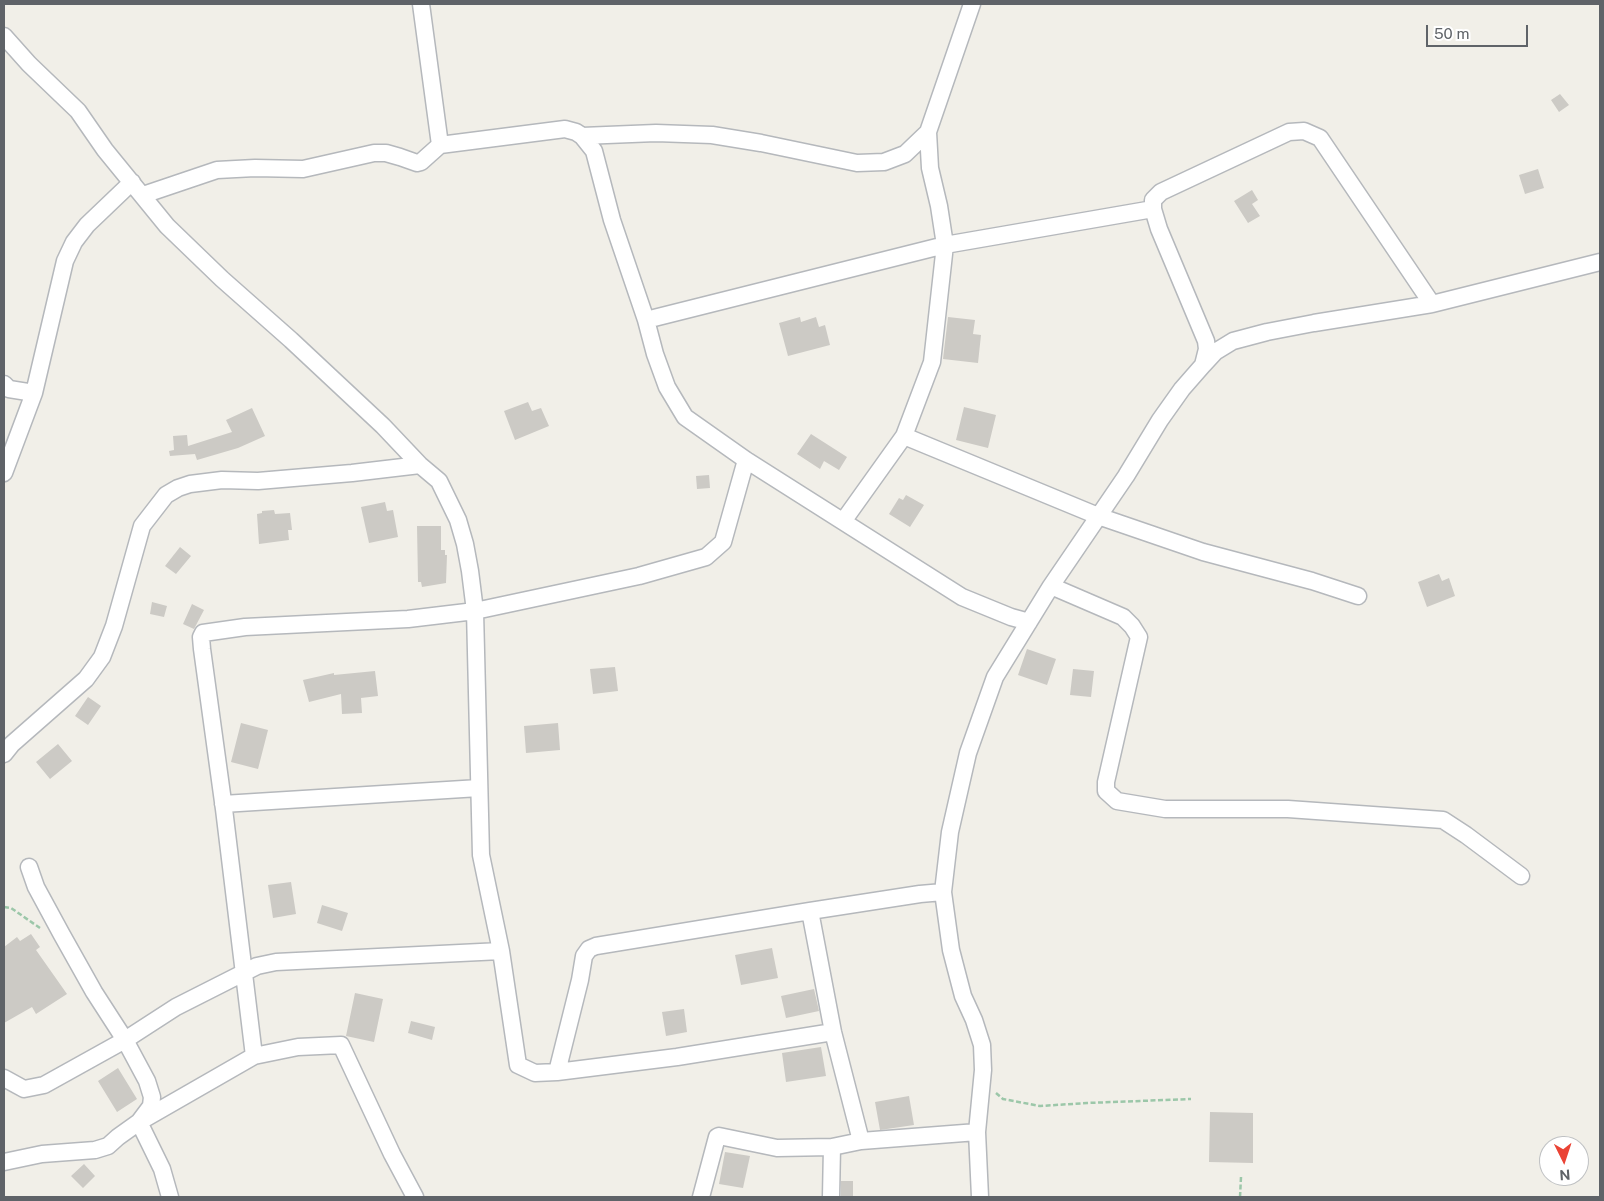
<!DOCTYPE html>
<style>
body{margin:0}
#map{position:relative;width:1604px;height:1201px;overflow:hidden;background:#f1efe8;font-family:"Public Sans",sans-serif}
canvas{display:block}
.frame{position:absolute;inset:0;border:5px solid #5f6368;pointer-events:none}
.north{position:absolute;left:1539px;top:1136px;width:50px;height:50px;box-sizing:border-box;background:#fff;border:1px solid #bfc1c3;border-radius:50%;rotate:176deg;font-size:14px;font-weight:700;line-height:20px;text-align:center;color:#5f6368}
.north::after{content:'';display:block;margin:auto;width:18px;height:22px;background:#ea4335;clip-path:polygon(50% 0,100% 100%,50% 72%,0 100%)}
.scale{position:absolute;left:1426px;top:25px;width:102px;height:22px;box-sizing:border-box;border:2px solid #5f6368;border-top:0;padding-left:6px;font-size:15px;line-height:18px;white-space:nowrap;color:#5f6368;-webkit-text-stroke:4px #fff;paint-order:stroke}
</style>
<div id="map">
<canvas width="1604" height="1201"></canvas>
<div class="frame"></div>
<div class="north">N</div>
<div class="scale">50 m</div>
</div>
<script>
const g = document.querySelector('canvas').getContext('2d');
g.lineJoin = 'round';
function fill(path, color) { g.fillStyle = color; g.fill(path, 'evenodd'); }
const shape = rows => new Path2D(rows.map(r => 'M' + r).join(''));
function strokePath(path, color, width, dash) { g.strokeStyle = color; g.lineWidth = width; g.lineCap = dash ? 'butt' : 'round'; g.setLineDash(dash || []); g.stroke(path); }
const building = shape([
 [1560,94,1569,105,1559,112,1551,100],
 [1538,169,1544,188,1525,194,1519,175],
 [1252,190,1258,200,1252,204,1260,216,1248,223,1234,201],
 [800,317,801,322,816,317,819,327,825,325,830,345,788,356,779,323],
 [948,317,975,320,973,334,981,335,978,363,943,359],
 [528,402,532,411,541,408,549,426,515,440,504,411],
 [964,407,996,415,988,448,956,440],
 [252,408,265,436,238,448,197,460,195,454,170,456,169,451,174,450,173,436,187,435,188,446,232,432,226,420],
 [811,434,847,457,839,470,824,461,820,469,797,454],
 [709,475,710,488,697,489,696,476],
 [906,495,924,505,910,527,889,514,899,498,903,500],
 [385,502,387,511,393,510,398,537,369,543,361,507],
 [274,510,275,514,290,513,292,530,288,530,289,540,259,544,257,514,262,513,262,511],
 [417,526,441,526,441,550,445,550,445,555,447,555,446,583,422,587,421,582,418,582],
 [180,547,191,556,176,574,165,566],
 [1439,574,1442,581,1449,578,1455,596,1427,607,1418,582],
 [152,602,167,606,164,617,150,614],
 [192,604,204,610,194,629,183,624],
 [1027,649,1056,659,1047,685,1018,675],
 [615,667,618,691,593,694,590,669],
 [1073,669,1094,671,1091,697,1070,695],
 [375,671,378,696,361,698,362,713,342,714,341,694,309,702,303,680,334,673,334,675],
 [88,697,101,706,88,725,75,716],
 [241,723,268,730,258,769,231,762],
 [558,723,560,750,526,753,524,726],
 [58,744,72,761,50,779,36,762],
 [291,882,296,914,273,918,268,885],
 [322,905,348,913,342,931,317,923],
 [31,934,40,947,36,950,67,994,36,1014,32,1007,4,1023,4,947,17,937,20,941],
 [772,948,778,978,741,985,735,955],
 [814,989,819,1011,786,1018,781,996],
 [355,993,383,999,374,1042,346,1036],
 [684,1009,687,1032,666,1036,662,1012],
 [411,1021,435,1027,432,1040,408,1033],
 [821,1047,826,1076,786,1082,782,1053],
 [118,1068,137,1099,117,1112,98,1081],
 [909,1096,914,1125,880,1130,875,1102],
 [1210,1112,1253,1113,1253,1163,1209,1162],
 [725,1152,750,1156,743,1188,719,1184],
 [84,1164,95,1176,83,1188,71,1176],
 [841,1181,853,1181,853,1197,841,1197]
]);
const path = shape([
 [4,907,11,908,40,928],
 [996,1093,1003,1099,1040,1106,1087,1103,1191,1099],
 [1240,1197,1241,1177]
]);
const minor = shape([
 [421,4,440,145],
 [4,36,29,64,78,111,105,150,167,226,222,279,291,340,383,426,420,465,439,481,458,520,465,544,470,571,475,611,481,855,501,951,518,1065,535,1073,557,1072,677,1057,833,1032],
 [582,136,656,133,712,135,761,143,857,163,884,162,905,154,928,132],
 [143,195,217,170,255,168,303,169,374,153,386,153,400,157,417,163,421,162,440,145,565,129,576,132,582,136,594,151,612,220,646,320,655,354,667,387,685,417,746,460,962,597,1011,617,1029,622],
 [646,320,945,245,1153,209],
 [1203,365,1207,349,1206,341,1159,229,1153,209,1153,200,1161,192,1289,132,1304,131,1320,138,1432,304],
 [4,384,9,389,34,393],
 [904,436,1098,516,1203,552,1312,581,1358,596],
 [4,473,34,393,65,261,74,242,87,225,132,182],
 [844,520,904,436,932,362,945,245,939,206,930,168,928,132,972,4],
 [1051,586,1123,617,1132,626,1139,637,1106,782,1106,791,1117,801,1165,809,1288,809,1443,820,1466,835,1521,876],
 [4,754,12,744,86,679,102,657,114,626,142,526,166,495,178,488,190,484,222,480,258,481,352,473,420,465],
 [223,804,479,788],
 [810,911,833,1032,861,1141],
 [254,1056,224,809,202,649,201,637,203,633,245,627,408,619,475,611,639,576,706,557,723,542,746,460],
 [557,1072,580,980,584,956,589,949,596,946,810,911,920,894,943,892],
 [4,1078,24,1089,44,1085,125,1040,176,1007,257,966,276,962,501,951],
 [4,1162,42,1154,95,1150,108,1146,118,1137,139,1122,151,1106,152,1097,147,1081,125,1040,94,992,62,935,36,887,29,867],
 [170,1197,162,1169,139,1122,254,1056,298,1047,341,1045,392,1154,415,1197],
 [701,1197,717,1137,719,1136,777,1148,832,1147,861,1141,977,1132],
 [831,1197,832,1147],
 [980,1197,977,1132,983,1070,982,1045,974,1020,963,996,951,950,943,892,950,832,968,753,995,677,1051,586,1126,476,1160,420,1182,389,1203,365,1215,352,1233,341,1267,332,1314,323,1432,304,1600,262]
]);
fill(building, '#cccac5');
strokePath(minor, '#b5b8bc', 19);
strokePath(path, '#9cc7a9', 2.5, [5, 2.5]);
strokePath(minor, '#fff', 16);
</script>
